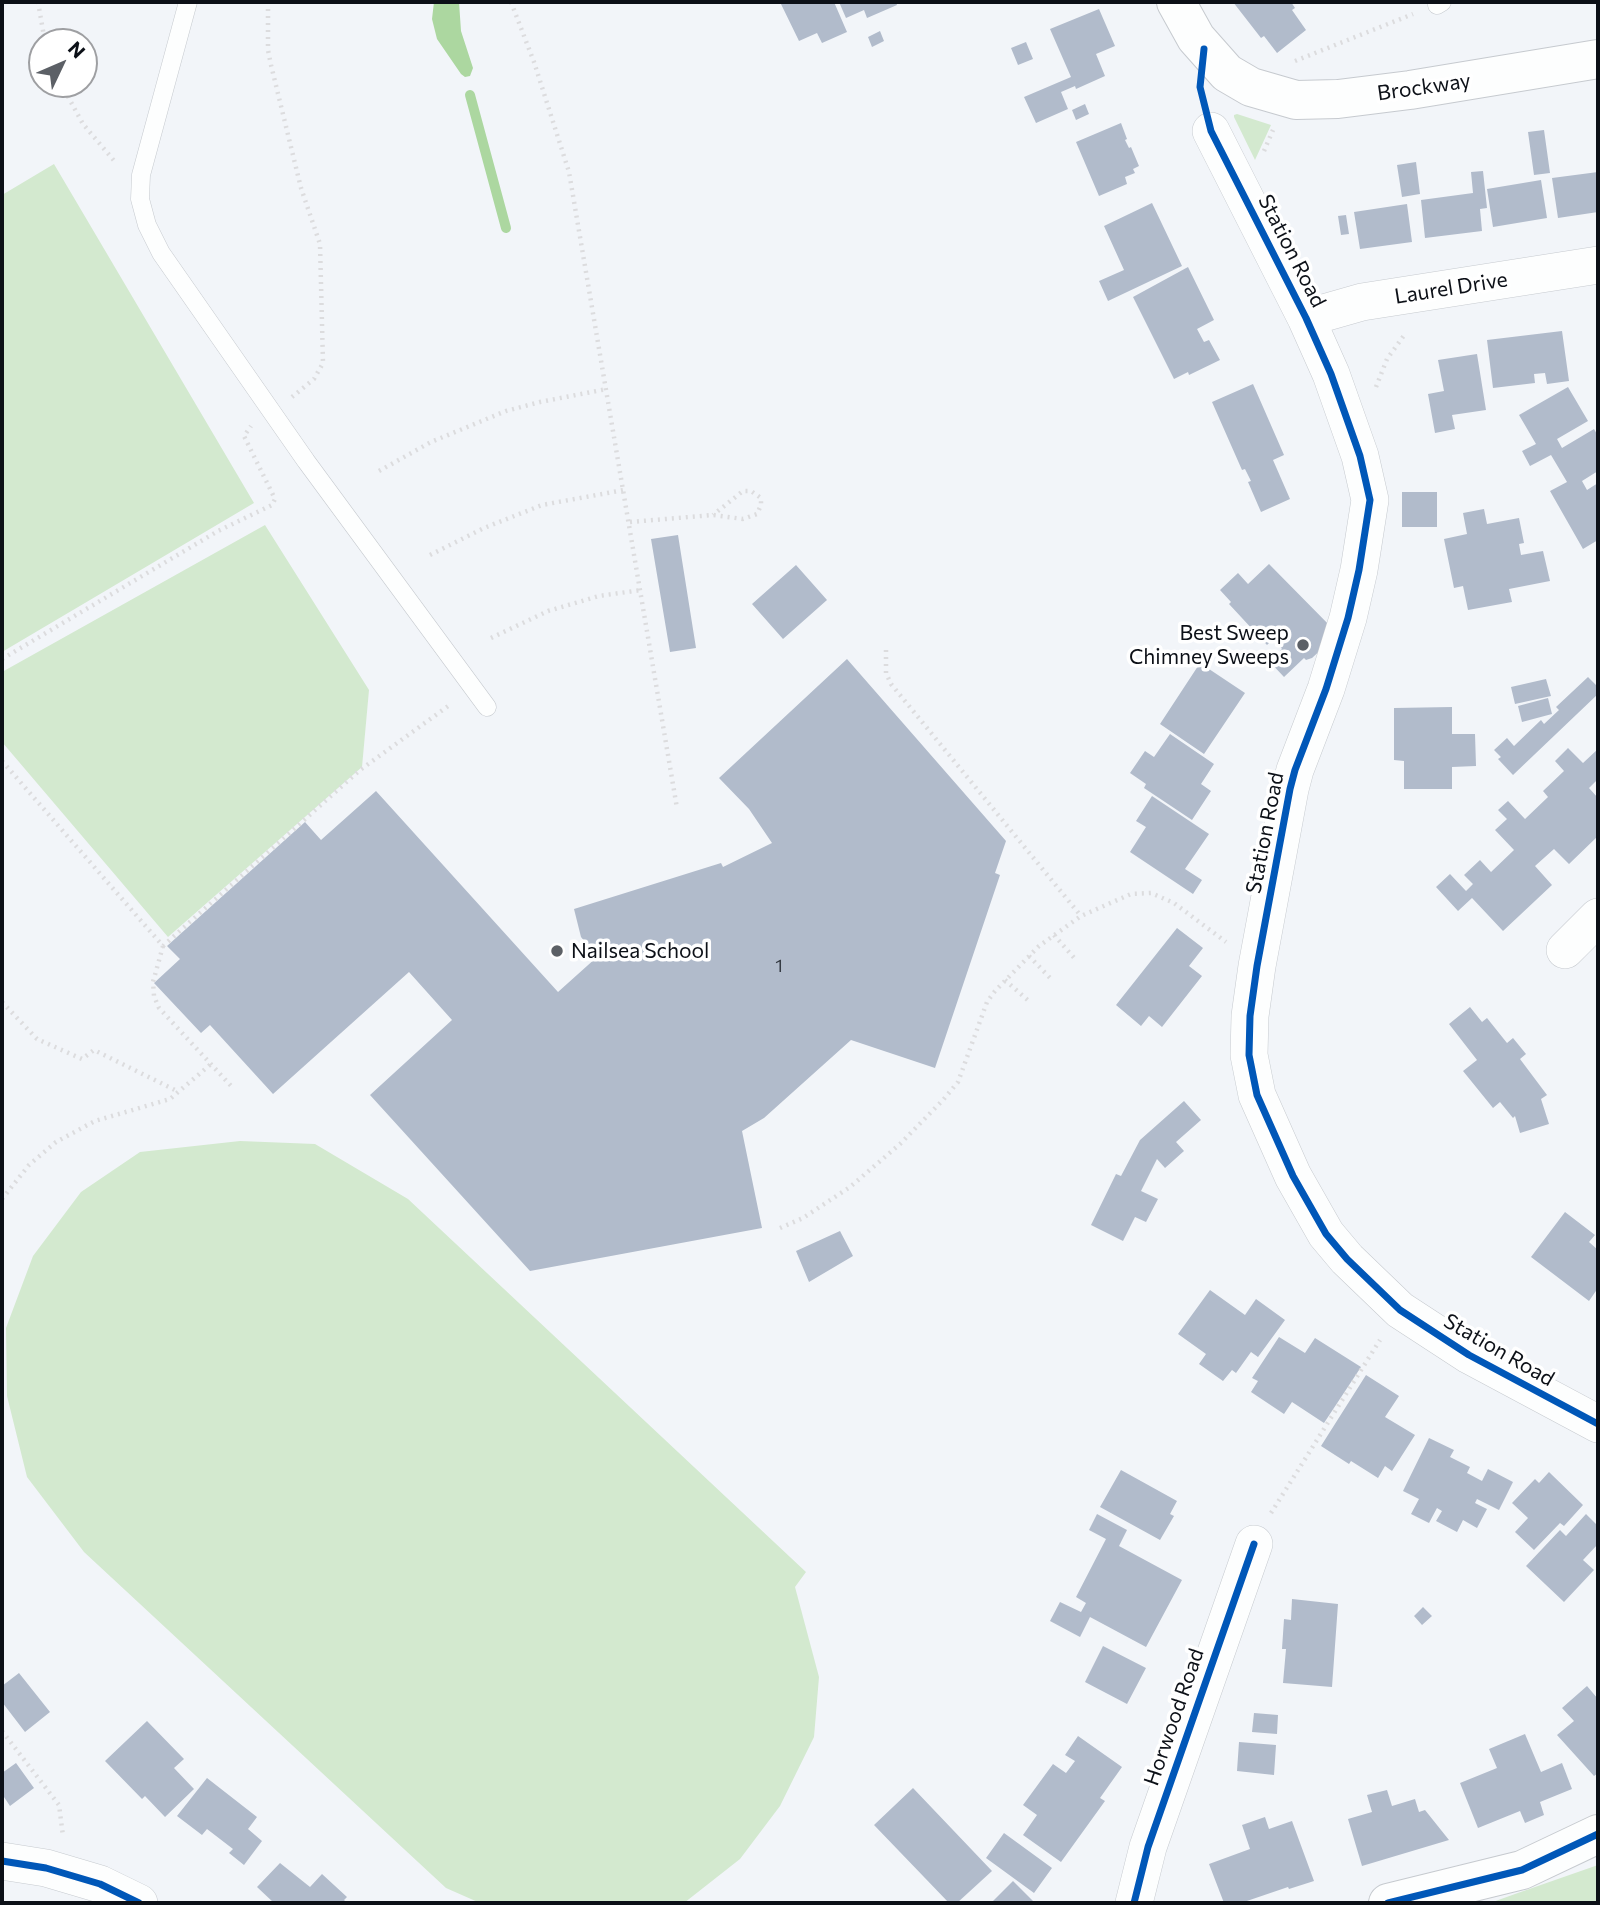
<!DOCTYPE html>
<style>
body{margin:0}
#map{position:relative;width:1600px;height:1905px;overflow:hidden;background:#f2f5f9;font-family:Commissioner,sans-serif}
canvas{display:block}
.frame{position:absolute;inset:0;border:4px solid #0c1017;pointer-events:none}
.north{position:absolute;left:28px;top:28px;width:70px;height:70px;box-sizing:border-box;background:#fff;border:2px solid #9e9fa2;border-radius:50%;rotate:46deg;font-size:19px;font-weight:700;line-height:28px;text-align:center;color:#0c1017}
.north::after{content:'';display:block;margin:auto;width:24px;height:32px;background:#5c6066;clip-path:polygon(50% 0,100% 100%,50% 72%,0 100%)}
</style>
<div id="map">
<canvas width="1600" height="1905"></canvas>
<div class="frame"></div>
<div class="north">N</div>
</div>
<script>
const g = document.querySelector('canvas').getContext('2d');
g.lineJoin = 'round';
function fill(path, color) { g.fillStyle = color; g.fill(path, 'evenodd'); }
const shape = rows => new Path2D(rows.map(r => 'M' + r).join(''));
function strokePath(path, color, width, dash) { g.strokeStyle = color; g.lineWidth = width; g.lineCap = dash ? 'butt' : 'round'; g.setLineDash(dash || []); g.stroke(path); }
function write(font, color, halo, rows, align = 'center') {
  g.font = font + ' Commissioner,sans-serif'; g.lineWidth = 7; g.setLineDash([]); g.textBaseline = 'middle'; g.strokeStyle = halo; g.fillStyle = color; for (const [text, x, y, turn = 0] of rows) {
    g.save(); g.translate(x, y); g.rotate((+turn || 0) * Math.PI / 180); g.textAlign = isNaN(turn) ? turn : align; if (halo) g.strokeText(text, 0, 0); g.fillText(text, 0, 0); g.restore();
  }
}
const green = shape([
 [1237,114,1271,125,1255,160,1234,117,1234,115],
 [54,164,254,503,2,652,2,195],
 [265,525,369,690,362,767,168,937,2,742,2,672],
 [240,1141,315,1144,408,1199,806,1572,795,1587,819,1677,814,1737,780,1806,740,1859,684,1903,480,1903,446,1888,84,1552,27,1477,7,1396,6,1328,33,1256,81,1192,140,1152],
 [1598,1865,1598,1903,1490,1903,1515,1894]
]);
const water = shape([
 [434,2,459,2,461,31,473,68,470,76,465,77,461,74,437,39,432,19]
]);
const stream = shape([
 [470,95,506,228]
]);
const building = shape([
 [780,2,834,2,847,32,822,43,817,33,799,41],
 [839,2,896,2,897,5,867,18,864,10,846,18],
 [1233,2,1291,2,1295,8,1292,10,1306,30,1277,53,1264,36,1261,38],
 [1099,9,1115,46,1096,54,1105,76,1076,89,1075,86,1061,92,1068,109,1036,123,1024,97,1071,77,1050,29],
 [880,31,884,41,872,47,868,37],
 [1026,42,1033,59,1018,65,1011,48],
 [1085,104,1089,114,1076,120,1072,110],
 [1121,123,1127,139,1125,140,1129,148,1131,147,1139,166,1133,169,1135,173,1125,177,1127,184,1099,196,1076,142],
 [1544,130,1550,173,1534,175,1528,132],
 [1416,162,1420,194,1402,197,1397,165],
 [1483,171,1487,208,1480,209,1482,231,1425,238,1421,200,1473,193,1471,172],
 [1598,172,1598,212,1558,218,1552,178],
 [1541,180,1547,218,1493,227,1487,189],
 [1152,203,1182,266,1108,301,1099,281,1124,270,1104,226],
 [1407,204,1412,242,1360,249,1354,212],
 [1346,215,1349,234,1341,235,1338,216],
 [1188,267,1214,320,1197,329,1204,342,1209,340,1220,360,1189,375,1188,372,1174,379,1133,297],
 [1562,331,1569,381,1547,384,1545,373,1534,374,1535,383,1493,388,1487,340],
 [1477,354,1486,410,1452,415,1455,429,1435,433,1428,394,1444,391,1438,360],
 [1253,384,1284,455,1273,460,1290,499,1261,512,1248,482,1251,481,1245,469,1242,470,1212,402],
 [1568,387,1588,421,1557,439,1562,448,1594,429,1598,436,1598,471,1582,481,1587,490,1598,483,1598,540,1583,549,1550,491,1567,482,1551,455,1530,466,1522,451,1536,444,1519,415],
 [1402,492,1437,492,1437,527,1402,527],
 [1484,509,1487,524,1519,518,1524,543,1519,544,1521,555,1543,551,1550,581,1509,589,1512,602,1468,610,1463,586,1454,588,1444,539,1467,534,1463,513],
 [678,535,696,648,670,652,651,539],
 [1269,564,1338,634,1312,658,1306,660,1304,658,1284,677,1269,661,1282,649,1275,640,1285,631,1283,629,1267,645,1229,604,1231,602,1220,590,1238,573,1248,584],
 [796,565,827,600,783,639,752,604],
 [847,659,1006,841,995,873,1000,875,935,1068,851,1040,764,1118,742,1131,762,1228,530,1271,370,1095,452,1020,409,972,273,1094,210,1025,201,1033,154,983,180,959,167,946,305,822,321,840,376,791,558,992,597,957,581,937,574,909,721,863,723,867,772,843,749,809,719,778],
 [1200,663,1245,693,1204,754,1160,724],
 [1588,677,1598,687,1598,694,1513,775,1498,759,1501,757,1494,750,1507,738,1514,746,1541,720,1544,724,1559,710,1556,707],
 [1546,679,1551,696,1515,704,1511,687],
 [1548,698,1552,714,1522,722,1518,706],
 [1452,707,1452,734,1475,734,1476,766,1452,767,1452,789,1404,789,1404,761,1394,760,1394,708],
 [1170,734,1214,764,1201,784,1211,791,1192,820,1144,788,1146,784,1130,773,1145,751,1154,757],
 [1568,748,1583,763,1598,749,1598,779,1589,788,1598,798,1598,836,1569,864,1554,849,1535,866,1552,885,1503,931,1472,898,1458,911,1436,887,1450,874,1466,891,1473,884,1464,875,1480,860,1491,872,1514,850,1495,830,1507,819,1498,810,1508,801,1525,819,1548,797,1543,791,1564,771,1555,761],
 [1152,796,1209,834,1185,869,1202,880,1193,894,1130,852,1146,827,1136,821],
 [1177,928,1203,948,1189,966,1202,976,1162,1027,1149,1016,1141,1026,1116,1005],
 [1470,1007,1482,1022,1487,1018,1507,1043,1513,1038,1526,1054,1520,1059,1547,1095,1541,1099,1549,1124,1520,1133,1515,1116,1513,1118,1500,1102,1493,1108,1463,1071,1477,1060,1449,1024],
 [1184,1101,1201,1120,1176,1142,1184,1151,1165,1168,1157,1159,1141,1191,1158,1199,1146,1222,1135,1217,1123,1241,1091,1225,1116,1174,1121,1176,1140,1140],
 [1565,1212,1595,1235,1589,1242,1598,1250,1598,1288,1589,1301,1531,1257],
 [840,1231,853,1256,809,1282,796,1251],
 [1210,1290,1245,1315,1256,1299,1285,1320,1258,1357,1251,1352,1236,1373,1232,1370,1223,1381,1199,1364,1206,1354,1178,1334],
 [1279,1337,1305,1353,1315,1338,1361,1367,1324,1423,1292,1402,1284,1414,1251,1392,1258,1381,1252,1378],
 [1366,1375,1399,1396,1385,1417,1415,1435,1392,1471,1385,1466,1378,1478,1351,1461,1349,1464,1321,1446],
 [1429,1438,1454,1450,1450,1457,1470,1467,1467,1473,1482,1481,1488,1469,1513,1482,1499,1510,1477,1499,1475,1503,1487,1509,1477,1528,1463,1520,1457,1532,1436,1521,1442,1511,1437,1508,1429,1523,1411,1514,1419,1499,1403,1491],
 [1121,1470,1177,1501,1170,1514,1174,1516,1160,1540,1100,1507],
 [1549,1472,1583,1505,1564,1526,1560,1523,1534,1550,1515,1532,1528,1518,1512,1503,1535,1479,1539,1483],
 [1097,1514,1127,1530,1119,1546,1182,1580,1146,1647,1090,1617,1080,1637,1050,1621,1060,1602,1081,1612,1086,1603,1076,1597,1106,1539,1089,1530],
 [1586,1514,1598,1526,1598,1544,1583,1560,1594,1570,1564,1602,1526,1566,1560,1530,1566,1536],
 [1292,1599,1338,1604,1332,1687,1283,1683,1286,1649,1282,1649,1284,1619,1291,1620],
 [1423,1607,1432,1616,1422,1625,1414,1616],
 [1103,1646,1146,1668,1127,1704,1085,1682],
 [19,1673,50,1712,25,1732,2,1702,2,1686],
 [1587,1686,1598,1699,1598,1773,1594,1776,1557,1735,1574,1721,1562,1708],
 [1254,1713,1278,1715,1277,1734,1252,1732],
 [147,1721,184,1759,174,1768,194,1789,165,1817,145,1796,142,1799,105,1761],
 [1525,1734,1541,1772,1562,1763,1572,1789,1540,1802,1544,1815,1525,1823,1520,1811,1478,1828,1460,1783,1497,1768,1489,1749],
 [1078,1736,1122,1767,1100,1798,1105,1801,1061,1862,1023,1835,1037,1815,1023,1805,1053,1764,1066,1773,1075,1761,1065,1755],
 [1239,1742,1276,1745,1274,1775,1237,1771],
 [16,1763,34,1788,10,1806,2,1794,2,1773],
 [207,1778,257,1817,248,1829,262,1841,244,1865,229,1853,233,1849,207,1829,202,1835,177,1816],
 [913,1788,992,1871,957,1903,949,1903,874,1825],
 [1387,1790,1392,1806,1415,1799,1419,1812,1425,1810,1449,1840,1362,1866,1348,1819,1372,1812,1367,1795],
 [1265,1817,1269,1829,1292,1821,1314,1881,1289,1889,1288,1887,1241,1903,1224,1903,1209,1864,1250,1849,1242,1825],
 [1004,1833,1052,1868,1034,1893,986,1858],
 [280,1863,310,1887,322,1874,347,1897,344,1900,347,1903,274,1903,257,1887],
 [1013,1881,1035,1903,991,1903]
]);
const path = shape([
 [38,2,45,42],
 [268,2,268,50,271,65,301,188,320,244,323,363,314,379,292,397],
 [511,2,534,62,569,172,677,808],
 [1295,61,1413,14],
 [61,84,83,124,116,163],
 [1264,151,1273,130],
 [1376,387,1387,359,1405,334],
 [379,471,431,442,506,411,540,402,607,389],
 [630,522,713,515,743,519,757,514,761,505,761,498,751,491,743,491,713,515],
 [430,555,484,528,542,505,624,490],
 [491,638,548,611,599,596,641,590],
 [886,650,886,673,891,684,1081,916],
 [2,659,218,531,272,505,275,499,244,436,251,426],
 [2,761,163,946,360,770,451,704],
 [1054,935,1076,960],
 [163,946,153,982,154,996,159,1008,233,1088],
 [1029,956,1053,981],
 [1005,980,1031,1003],
 [2,1002,37,1039,82,1059,94,1050,179,1092],
 [2,1199,29,1165,56,1142,95,1121,170,1099,211,1064],
 [780,1228,803,1218,850,1187,900,1144,943,1100,958,1082,987,1002,995,991,1039,946,1081,916,1131,894,1151,893,1174,903,1226,942],
 [1271,1513,1380,1340],
 [2,1731,59,1805,63,1836]
]);
const service = shape([
 [188,2,141,175,140,199,147,225,161,253,306,461,487,707],
 [1437,5,1442,2]
]);
const minor = shape([
 [1211,131,1306,318,1331,374,1360,456,1370,500,1359,570,1348,618,1326,689,1295,770,1290,789,1257,966,1250,1016,1249,1055,1257,1095,1293,1176,1326,1234,1347,1259,1400,1310,1469,1355,1598,1424],
 [1306,318,1362,302,1598,265],
 [1565,950,1598,917],
 [2,1861,46,1868,100,1884,139,1903],
 [1134,1903,1148,1847,1254,1544]
]);
const tertiary = shape([
 [1176,2,1196,38,1227,73,1251,87,1296,100,1338,99,1410,90,1598,59],
 [1388,1903,1522,1870,1598,1834]
]);
const cycleway = shape([
 [1204,49,1200,87,1211,131,1306,318,1331,374,1360,456,1370,500,1359,570,1348,618,1326,689,1295,770,1290,789,1257,966,1250,1016,1249,1055,1257,1095,1293,1176,1326,1234,1347,1259,1400,1310,1469,1355,1598,1424],
 [2,1861,46,1868,100,1884,139,1903],
 [1134,1903,1148,1847,1254,1544],
 [1388,1903,1522,1870,1598,1834]
]);
const markers = [
 [1303,645,7,"#5c6066"],
 [557,951,7,"#5c6066"]
];
const numberNames = [
 ["1",779,966]
];
const streetNames = [
 ["Brockway",1424,87,-8],
 ["Station Road",1292,251,63],
 ["Laurel Drive",1451,288,-9],
 ["Station Road",1265,833,-79],
 ["Station Road",1499,1350,30],
 ["Horwood Road",1174,1717,-71]
];
const poiNames = [
 ["Best Sweep",1289,633],
 ["Chimney Sweeps",1289,657],
 ["Nailsea School",571,951,"left"]
];
fill(green, '#d3e9cf');
fill(water, '#acd7a0');
strokePath(stream, '#acd7a0', 10);
fill(building, '#b1bbcb');
strokePath(service, '#c6cacf', 19);
strokePath(minor, '#c6cacf', 38);
strokePath(tertiary, '#c6cacf', 40);
strokePath(path, '#dcdcde', 4.5, [2, 5]);
strokePath(service, '#fdfefe', 18);
strokePath(minor, '#fdfefe', 37);
strokePath(tertiary, '#fdfefe', 38);
strokePath(cycleway, '#0057b8', 7);
for (const [x, y, r, color] of markers) { const dot = new Path2D(); dot.arc(x, y, r, 0, 2 * Math.PI); g.fillStyle = color; g.fill(dot); strokePath(dot, '#fff', 2.5); }
write('18px', '#353b44', null, numberNames);
write('21px', '#0c1017', '#fff', streetNames);
write('21px', '#0c1017', '#fff', poiNames, 'right');
</script>
